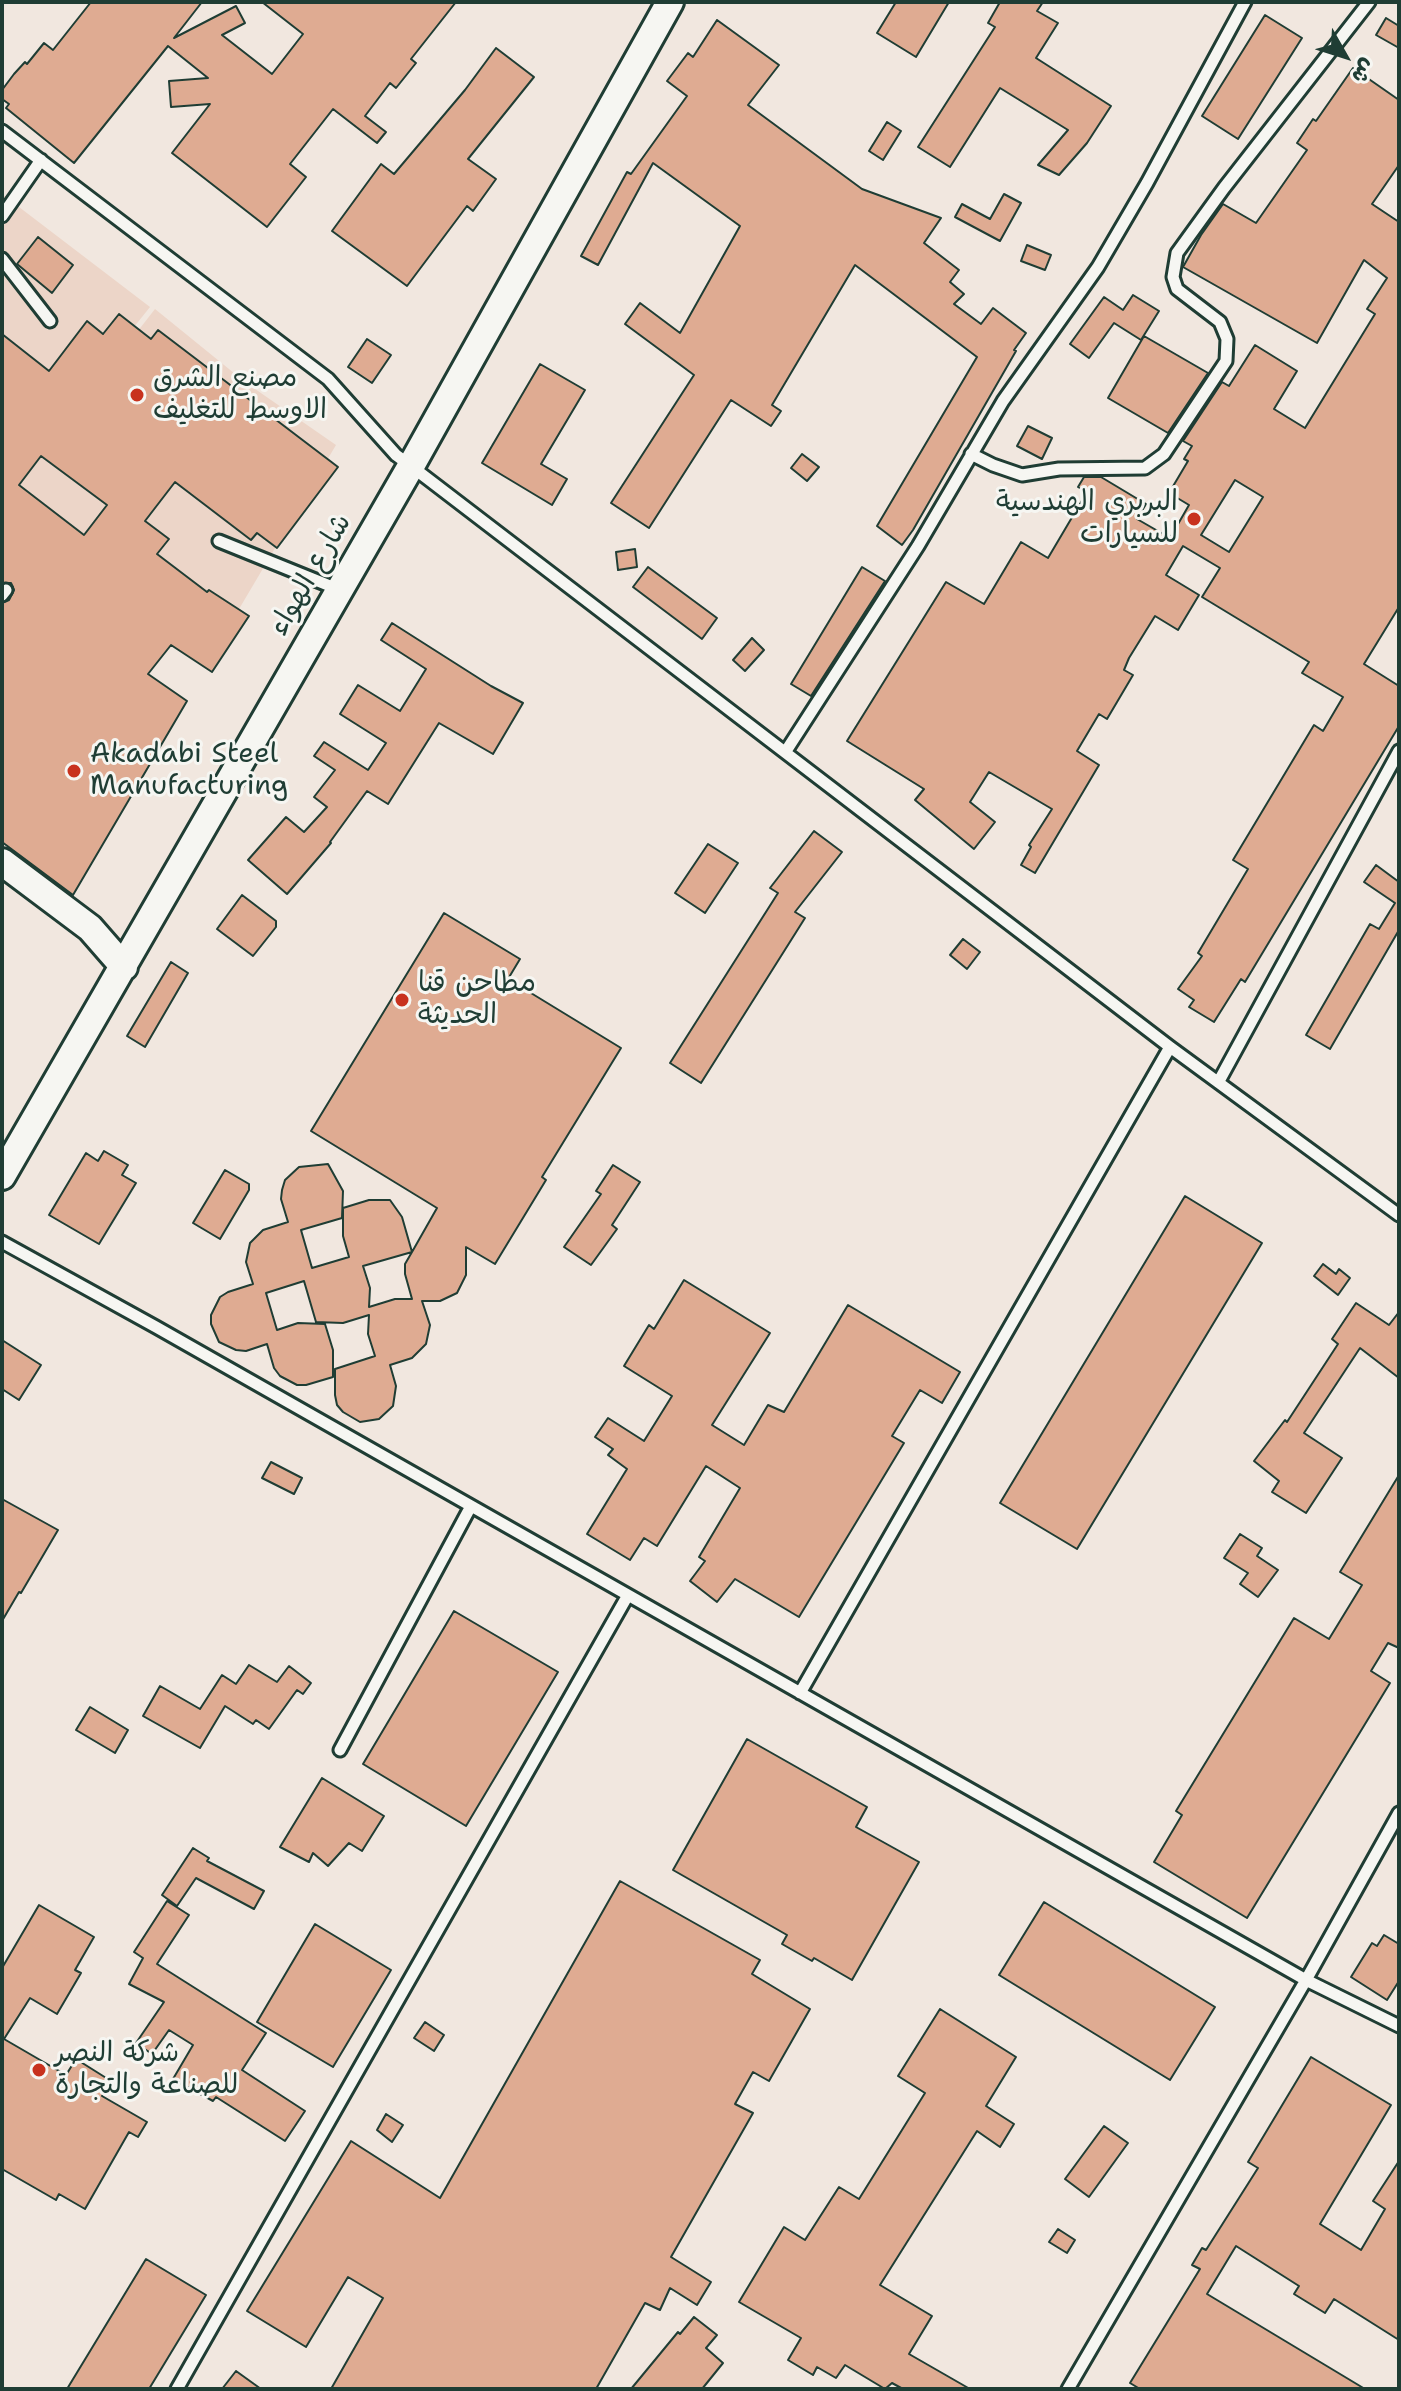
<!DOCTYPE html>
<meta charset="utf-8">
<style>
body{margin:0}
#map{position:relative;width:1401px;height:2391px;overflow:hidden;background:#f1e7df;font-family:"Shantell Sans","Playpen Sans Arabic",sans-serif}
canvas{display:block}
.frame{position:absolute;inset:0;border:4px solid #1f3d34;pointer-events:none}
.north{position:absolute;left:1305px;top:16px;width:80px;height:80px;-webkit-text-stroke:6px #f6f6f2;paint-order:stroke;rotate:129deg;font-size:22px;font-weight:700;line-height:32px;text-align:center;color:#1f3d34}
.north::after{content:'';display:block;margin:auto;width:28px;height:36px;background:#1f3d34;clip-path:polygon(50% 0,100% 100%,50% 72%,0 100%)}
</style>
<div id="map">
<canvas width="1401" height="2391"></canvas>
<div class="frame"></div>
<div class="north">ش</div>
</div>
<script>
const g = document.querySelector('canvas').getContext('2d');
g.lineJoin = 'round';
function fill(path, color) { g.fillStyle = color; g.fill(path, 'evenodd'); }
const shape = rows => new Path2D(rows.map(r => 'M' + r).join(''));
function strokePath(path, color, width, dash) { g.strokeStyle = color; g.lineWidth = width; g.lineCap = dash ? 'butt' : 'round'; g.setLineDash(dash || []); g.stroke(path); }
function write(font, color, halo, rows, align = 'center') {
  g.font = font + ' "Shantell Sans","Playpen Sans Arabic",sans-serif'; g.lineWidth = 6; g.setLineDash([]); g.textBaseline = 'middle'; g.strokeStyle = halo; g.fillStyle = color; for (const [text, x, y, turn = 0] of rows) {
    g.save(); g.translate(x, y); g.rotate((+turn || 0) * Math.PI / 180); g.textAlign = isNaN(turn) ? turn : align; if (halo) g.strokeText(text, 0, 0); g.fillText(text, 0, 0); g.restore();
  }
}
const built = shape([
 [2,194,150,307,2,492],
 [155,309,245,382,336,445,213,653,4,503]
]);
const building = shape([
 [91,2,202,2,174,38,236,6,245,23,222,35,272,74,303,34,262,2,456,2,411,59,416,63,396,88,390,83,365,116,386,132,377,143,333,109,290,164,306,177,267,227,172,153,210,104,171,107,169,81,208,78,168,46,74,163,6,108,9,104,2,99,2,90,14,74,25,62,27,64,44,43,53,50,91,2],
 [896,2,949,2,916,57,877,33,896,2],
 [1000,2,1043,2,1037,11,1058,23,1036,58,1111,106,1087,143,1059,175,1038,165,1068,130,1000,88,950,167,918,147,995,27,988,23,1000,2],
 [1265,15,1302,38,1238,139,1202,116,1265,15],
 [1386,18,1399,26,1399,48,1376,35,1386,18],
 [717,20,779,65,748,105,862,189,941,218,924,243,959,270,950,282,964,294,954,304,981,324,993,308,1026,333,1014,350,1016,351,913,530,902,545,877,526,977,357,855,265,772,405,781,411,771,426,731,400,649,528,611,503,694,375,625,324,640,303,680,333,740,226,653,163,598,265,581,256,627,172,631,174,687,96,667,81,688,53,693,57,717,20],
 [496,48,534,77,468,159,496,179,473,211,467,206,407,286,332,231,381,164,394,174,465,90,496,48],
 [1353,68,1399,100,1399,165,1372,204,1399,222,1399,607,1364,664,1399,686,1399,726,1245,982,1241,979,1214,1022,1189,1007,1194,1000,1178,989,1202,956,1198,953,1248,869,1233,860,1314,725,1323,731,1343,697,1302,673,1309,662,1202,597,1220,568,1183,546,1166,575,1199,595,1178,630,1155,616,1129,658,1124,670,1133,675,1107,719,1099,714,1077,751,1099,765,1035,873,1021,865,1031,847,1029,845,1052,809,989,772,970,802,995,822,974,849,915,800,924,789,847,741,946,582,984,604,1021,542,1048,558,1087,492,1078,487,1084,477,1101,477,1146,504,1137,519,1170,538,1189,505,1169,493,1188,461,1184,459,1192,446,1183,441,1222,382,1229,386,1255,345,1297,371,1274,409,1305,428,1375,314,1367,309,1387,278,1364,260,1317,343,1183,267,1201,235,1223,204,1256,223,1307,150,1297,143,1313,119,1316,121,1353,68],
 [1235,480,1263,497,1229,552,1201,535,1235,480],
 [887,122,901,131,883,160,869,151,887,122],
 [1004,194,1021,203,1000,241,955,217,962,204,990,219,1004,194],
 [38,237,73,265,52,293,17,264,38,237],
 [1027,245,1051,255,1045,270,1021,261,1027,245],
 [1133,295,1159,311,1141,340,1114,323,1089,358,1070,344,1104,297,1123,310,1133,295],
 [119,314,151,339,158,330,338,467,277,548,257,533,251,540,175,482,145,521,169,539,157,554,207,592,209,590,249,616,212,672,171,645,148,674,187,701,73,895,2,842,2,603,9,600,14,590,11,583,2,583,2,334,49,371,87,321,103,334,119,314],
 [41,456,107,505,84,535,19,485,41,456],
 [1144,336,1208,373,1168,433,1108,398,1144,336],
 [367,339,391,355,372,383,348,367,367,339],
 [540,364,585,390,541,464,567,479,552,505,482,463,540,364],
 [1028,426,1052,438,1042,459,1017,446,1028,426],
 [802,454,819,467,807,481,791,468,802,454],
 [635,549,637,567,618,570,616,552,635,549],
 [648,567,717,618,702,639,633,587,648,567],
 [862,567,885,581,811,696,791,684,862,567],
 [392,623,491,686,523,703,493,754,439,723,388,804,367,791,330,842,331,843,287,894,248,860,286,817,304,832,327,807,314,797,335,770,314,756,324,742,368,770,386,743,340,714,358,685,400,711,426,669,381,640,392,623],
 [752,638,764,650,745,671,733,660,752,638],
 [814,831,842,852,795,912,805,918,701,1083,670,1063,778,893,770,888,814,831],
 [708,844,738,863,705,913,675,893,708,844],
 [1376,865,1399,882,1399,930,1330,1049,1306,1035,1370,924,1379,929,1395,903,1364,882,1376,865],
 [242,895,276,921,276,927,253,956,217,929,242,895],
 [444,913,520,959,508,979,621,1048,542,1177,546,1180,495,1264,466,1247,466,1275,457,1293,440,1301,422,1301,430,1325,426,1344,412,1358,390,1365,396,1386,393,1406,379,1419,360,1422,343,1412,337,1405,335,1395,335,1369,375,1356,368,1334,369,1315,343,1323,316,1322,304,1281,266,1293,277,1330,298,1323,325,1324,333,1350,333,1377,306,1385,297,1385,280,1376,274,1368,267,1344,246,1351,236,1350,219,1342,211,1324,211,1315,220,1297,228,1292,253,1284,246,1262,250,1243,263,1230,288,1222,281,1199,282,1190,285,1180,299,1167,328,1164,343,1191,342,1218,301,1230,312,1268,349,1257,343,1236,343,1208,369,1200,390,1200,402,1217,412,1252,437,1208,311,1131,444,913],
 [412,1252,405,1264,405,1274,412,1299,395,1299,369,1307,370,1288,363,1266,412,1252],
 [963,939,980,952,967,969,950,955,963,939],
 [171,962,188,973,145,1047,127,1036,171,962],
 [104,1151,128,1165,122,1175,136,1183,99,1244,49,1215,86,1153,98,1161,104,1151],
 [613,1165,640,1182,612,1225,617,1229,591,1265,564,1247,601,1194,596,1191,613,1165],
 [225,1170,249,1184,249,1190,220,1239,193,1223,225,1170],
 [1185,1196,1262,1243,1077,1549,1000,1503,1185,1196],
 [1323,1264,1336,1274,1339,1269,1350,1278,1338,1295,1314,1276,1323,1264],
 [684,1280,770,1333,712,1425,744,1445,768,1405,784,1412,848,1305,960,1372,942,1403,920,1390,892,1436,904,1443,799,1617,735,1579,717,1602,690,1581,705,1561,699,1557,740,1488,706,1466,657,1546,644,1538,630,1560,587,1534,627,1469,608,1455,613,1449,595,1437,608,1418,644,1441,672,1396,624,1366,649,1325,654,1329,684,1280],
 [1356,1303,1389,1325,1399,1312,1399,1378,1360,1348,1304,1433,1342,1458,1306,1513,1272,1492,1279,1481,1254,1461,1285,1420,1287,1422,1338,1344,1332,1339,1356,1303],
 [2,1340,41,1365,19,1400,2,1389,2,1340],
 [271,1462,302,1478,294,1494,262,1478,271,1462],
 [1399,1475,1399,1648,1388,1643,1371,1671,1390,1683,1247,1918,1154,1862,1182,1815,1176,1811,1294,1618,1329,1639,1362,1585,1340,1572,1399,1475],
 [2,1499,58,1530,21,1593,19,1592,2,1621,2,1499],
 [1240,1534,1262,1548,1257,1556,1278,1570,1258,1597,1240,1584,1248,1573,1224,1558,1240,1534],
 [454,1611,558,1672,466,1826,363,1764,454,1611],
 [249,1665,277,1682,289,1666,311,1683,303,1694,297,1690,269,1729,256,1720,253,1724,225,1706,200,1748,143,1716,160,1686,200,1709,222,1675,236,1684,249,1665],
 [90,1707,128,1730,115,1753,76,1730,90,1707],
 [747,1739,867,1807,856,1827,919,1862,852,1980,814,1958,812,1961,782,1944,787,1935,673,1870,747,1739],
 [322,1778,384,1816,362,1851,349,1843,328,1866,313,1853,309,1862,280,1847,322,1778],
 [193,1848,209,1858,207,1861,264,1891,254,1909,196,1878,177,1906,162,1895,193,1848],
 [620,1881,760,1960,752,1974,810,2009,769,2081,753,2072,735,2104,753,2113,671,2257,711,2282,697,2305,670,2288,660,2310,645,2303,596,2389,331,2389,383,2298,348,2277,306,2347,247,2311,351,2141,440,2198,620,1881],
 [167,1901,189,1915,157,1964,266,2033,242,2070,305,2111,285,2141,216,2097,213,2101,173,2079,193,2045,169,2030,152,2054,136,2043,164,2002,129,1984,143,1958,134,1952,167,1901],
 [1044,1902,1215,2007,1170,2080,999,1975,1044,1902],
 [39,1905,94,1937,75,1970,81,1973,57,2014,30,1998,4,2039,66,2075,76,2059,111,2081,102,2096,147,2122,138,2137,129,2132,85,2209,59,2194,56,2200,2,2169,2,1968,39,1905],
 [315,1924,391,1970,333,2067,257,2022,315,1924],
 [1384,1935,1399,1944,1399,1981,1387,2000,1351,1977,1372,1943,1377,1946,1384,1935],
 [940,2009,1016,2057,986,2106,1014,2124,1000,2147,977,2131,880,2285,932,2316,909,2354,970,2389,903,2389,892,2383,885,2389,845,2365,836,2378,817,2367,813,2375,788,2360,801,2338,739,2302,784,2227,805,2240,839,2187,859,2199,925,2093,898,2076,940,2009],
 [425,2022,444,2035,434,2051,414,2038,425,2022],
 [1311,2057,1391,2105,1320,2224,1361,2250,1385,2209,1373,2201,1399,2161,1399,2340,1334,2299,1325,2313,1294,2294,1299,2286,1236,2246,1207,2294,1365,2389,1140,2389,1130,2383,1200,2269,1192,2265,1202,2248,1206,2250,1258,2168,1248,2162,1311,2057],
 [386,2114,403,2125,392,2142,377,2130,386,2114],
 [1104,2126,1128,2143,1089,2197,1065,2179,1104,2126],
 [1058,2229,1075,2240,1067,2253,1049,2242,1058,2229],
 [146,2259,206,2295,149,2389,67,2389,146,2259],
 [694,2317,717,2335,706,2348,723,2363,702,2389,631,2389,678,2332,680,2334,694,2317],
 [236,2371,261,2389,222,2389,236,2371]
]);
const service = shape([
 [2,131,328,379,396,455,411,466,1170,1047,1399,1215],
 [2,216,41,160],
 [2,259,50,321],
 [971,454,993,465,1022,475,1059,469,1145,468,1164,454,1226,361,1227,339,1220,322,1177,289,1173,277,1177,253,1224,188,1369,2],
 [219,541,340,590],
 [2,595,6,590],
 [786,751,918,546,1003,401,1098,267,1147,183,1245,2],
 [1219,1081,1399,751],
 [2,1242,156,1327,1306,1980,1399,2026],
 [800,1693,1170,1047],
 [340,1750,471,1506],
 [177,2389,628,1595],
 [1068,2389,1306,1980,1399,1813]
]);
const tertiary = shape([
 [2,862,90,928,124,967],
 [2,1176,411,466,670,2]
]);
const markers = [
 [137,395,8,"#c8321e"],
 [1194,519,8,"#c8321e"],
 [74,771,8,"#c8321e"],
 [402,1000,8,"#c8321e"],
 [39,2070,8,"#c8321e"]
];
const poiNames = [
 ["مصنع الشرق",153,379],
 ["الاوسط للتغليف",153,411],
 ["البربري الهندسية",1178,503,"right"],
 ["للسيارات",1178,535,"right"],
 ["Akadabi Steel",90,755],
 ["Manufacturing",90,787],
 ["مطاحن قنا",418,984],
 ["الحديثة",418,1016],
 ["شركة النصر",55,2054],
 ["للصناعة والتجارة",55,2086]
];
const streetNames = [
 ["شارع الهواء",311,575,-60]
];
fill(built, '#ecd5c8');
fill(building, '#dfab92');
strokePath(building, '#1f3d34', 2);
strokePath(service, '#1f3d34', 17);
strokePath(tertiary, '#1f3d34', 32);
strokePath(service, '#f6f6f2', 11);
strokePath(tertiary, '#f6f6f2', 26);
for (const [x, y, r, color] of markers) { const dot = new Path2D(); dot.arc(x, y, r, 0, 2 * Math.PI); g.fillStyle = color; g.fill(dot); strokePath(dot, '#f6f6f2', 3); }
write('28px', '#1f3d34', '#f6f6f2', poiNames, 'left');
write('28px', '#1f3d34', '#f6f6f2', streetNames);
</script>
